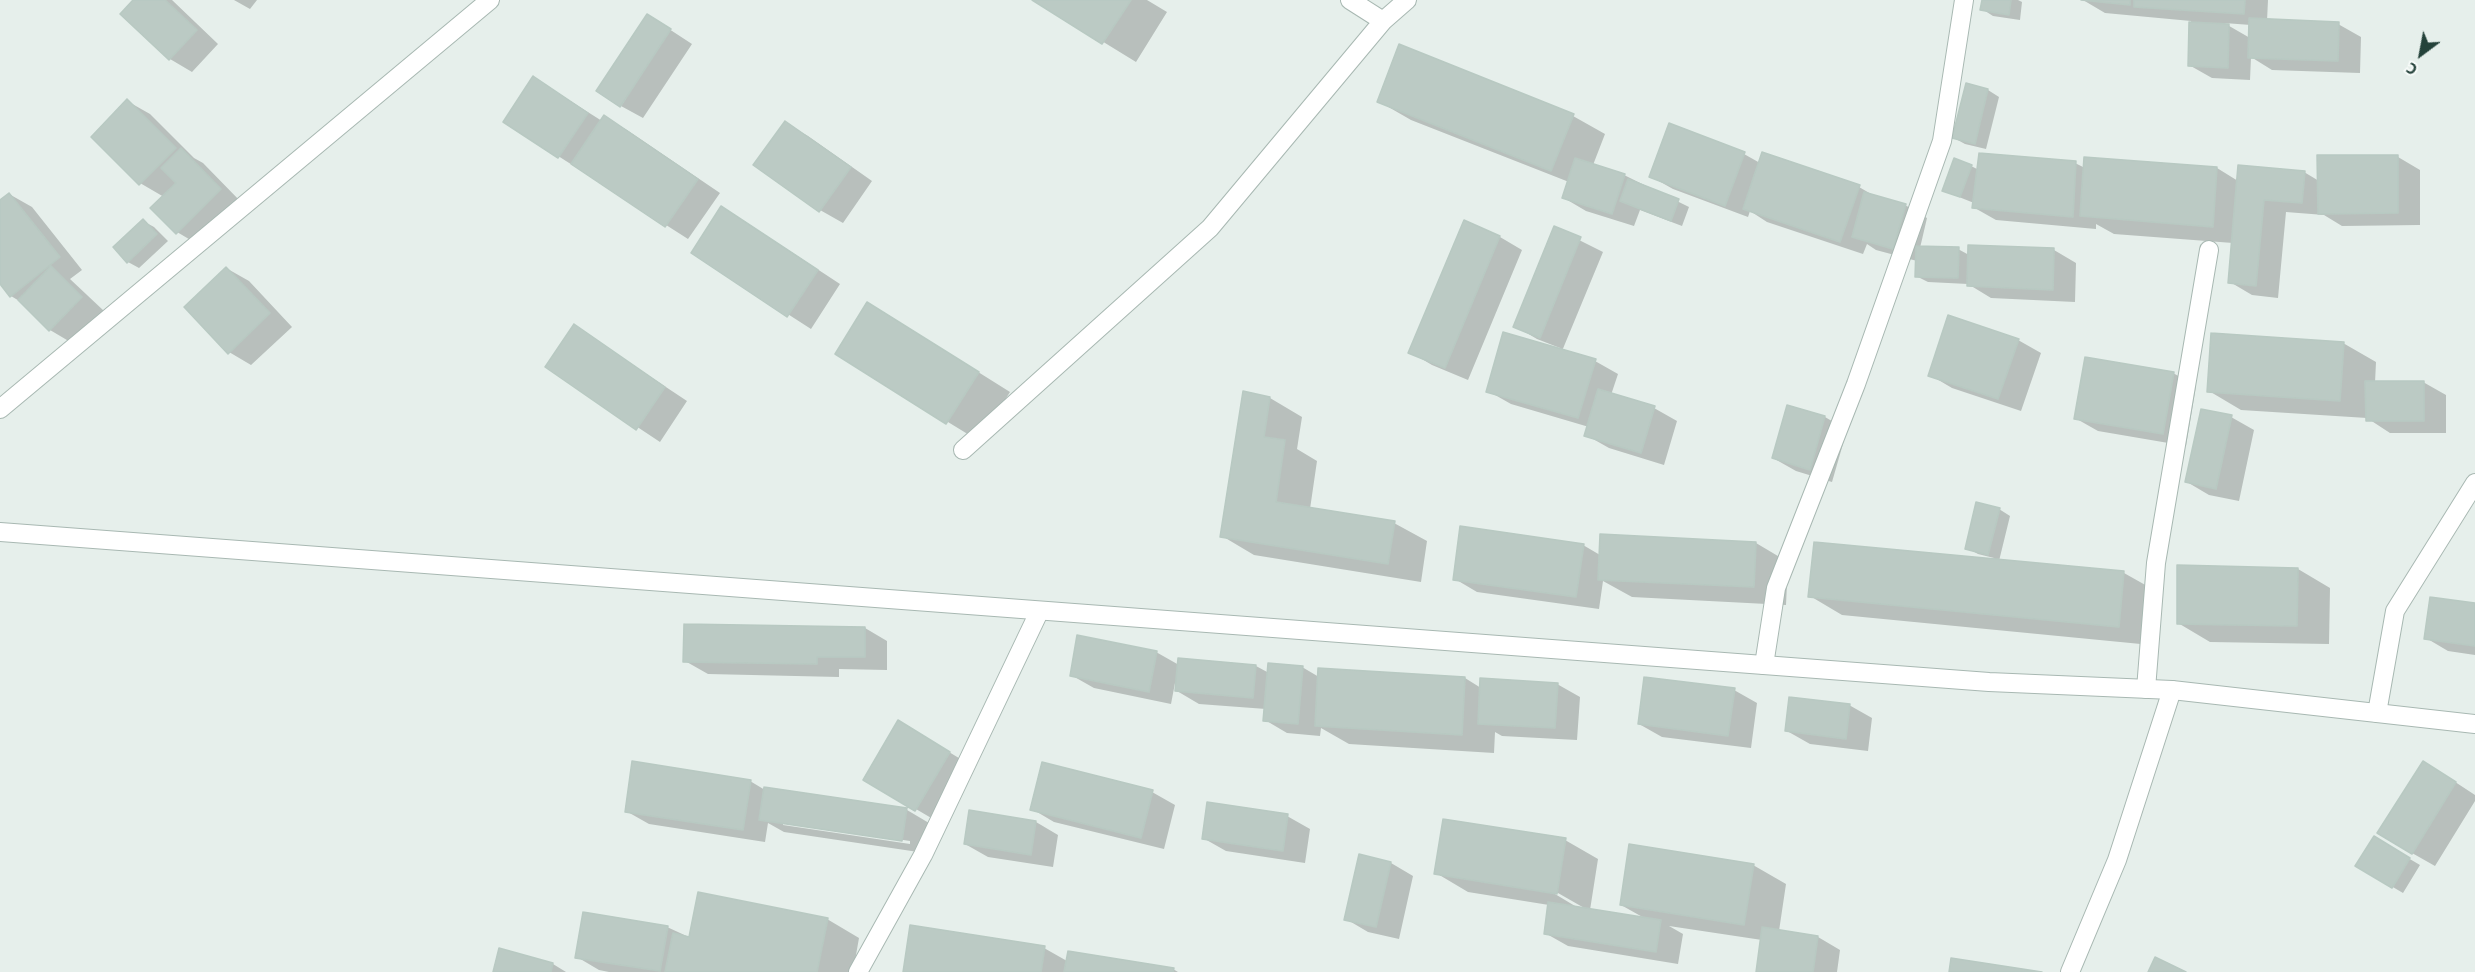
<!DOCTYPE html>
<meta charset="utf-8">
<style>
body{margin:0}
#map{position:relative;width:2475px;height:972px;overflow:hidden;background:#e6efeb;font-family:"PT Sans",sans-serif}
canvas{display:block}
.north{position:absolute;left:2391px;top:24px;width:60px;height:60px;-webkit-text-stroke:4px #f7fbf9;paint-order:stroke;rotate:212deg;font-size:16px;font-weight:700;line-height:24px;text-align:center;color:#24423a}
.north::after{content:'';display:block;margin:auto;width:21px;height:27px;background:#24423a;clip-path:polygon(50% 0,100% 100%,50% 72%,0 100%)}
</style>
<div id="map">
<canvas width="2475" height="972"></canvas>
<div class="north">С</div>
</div>
<script>
const g = document.querySelector('canvas').getContext('2d');
g.lineJoin = 'round';
function fill(path, color) { g.fillStyle = color; g.fill(path, 'evenodd'); }
const shape = rows => new Path2D(rows.map(r => 'M' + r).join(''));
function strokePath(path, color, width, dash) { g.strokeStyle = color; g.lineWidth = width; g.lineCap = dash ? 'butt' : 'round'; g.setLineDash(dash || []); g.stroke(path); }
const shadow = shape([
 [135,0,172,0,218,44,192,72,170,59,122,14],
 [234,0,257,0,250,9],
 [1035,0,1147,0,1167,12,1136,62],
 [1983,0,2018,0,2022,2,2020,20,1993,16,1982,9],
 [2083,0,2268,0,2267,21,2338,24,2361,37,2360,73,2272,70,2251,57,2250,80,2212,78,2189,65,2191,21,2105,13],
 [2224,23,2251,25,2250,38],
 [669,29,692,44,643,118,621,106],
 [534,78,602,121,604,117,627,130,720,193,688,239,505,122],
 [1988,90,1999,97,1986,149,1965,144,1954,138],
 [127,101,150,114,194,158,203,163,242,203,199,245,177,232,164,197,140,183],
 [1378,101,1573,116,1605,134,1593,165,1624,175,1689,207,1682,226,1640,210,1634,226,1586,211,1564,198,1569,182,1411,120],
 [785,123,808,136,872,181,843,223,820,210],
 [1744,154,1760,163,1859,187,1878,198,1905,205,1927,218,1920,248,1958,249,1969,255,2054,250,2076,263,2075,302,1991,298,1968,284,1928,282,1916,276,1917,261,1876,250,1867,244,1863,254,1767,222,1750,211,1748,217,1673,189,1650,176],
 [2398,157,2420,170,2420,225,2342,226,2324,215,2286,212,2278,298,2252,295,2230,282,2233,243,2114,234,2096,224,2096,229,1996,220,1973,207,1974,203,1944,191,1971,166,1979,170,2075,163,2085,168,2086,158,2217,168,2238,181,2304,172,2319,181],
 [9,194,32,207,82,270,70,279,104,311,72,343,50,330,21,302,11,296,0,282,0,202],
 [143,221,154,227,168,241,139,268,128,262],
 [744,221,840,284,811,329,693,253],
 [1465,222,1500,237,1522,250,1468,380,1432,365,1410,352],
 [1555,228,1603,252,1562,351,1595,361,1618,374,1611,395,1654,408,1677,421,1664,465,1609,448,1586,435,1589,427,1511,404,1488,391,1559,350,1560,348,1537,339,1515,326],
 [226,268,249,281,292,327,251,365,229,352],
 [900,323,1010,392,979,441,837,354],
 [574,326,687,401,660,442,547,367],
 [2018,340,2041,353,2021,411,1952,388,1930,375],
 [2343,343,2376,362,2375,383,2423,382,2446,395,2446,433,2390,433,2367,418,2241,410,2209,391],
 [2173,373,2196,386,2186,446,2098,431,2075,418],
 [1270,398,1302,417,1297,449,1317,461,1310,509,1394,523,1427,541,1421,582,1254,555,1222,536],
 [1788,406,1825,417,1847,430,1832,482,1796,471,1773,458],
 [2231,417,2254,430,2239,501,2209,495,2187,482],
 [1999,509,2010,516,1999,561,2124,573,2156,591,2151,645,1842,615,1810,596,1994,560,1994,558,1978,554,1967,548],
 [1756,543,1788,562,1786,605,1632,597,1603,581,1599,609,1477,592,1455,579,1583,545,1600,555],
 [2179,567,2298,569,2330,588,2329,644,2210,642,2178,623],
 [2475,605,2475,655,2448,651,2426,638],
 [865,628,887,641,887,670,839,669,839,677,708,674,685,661],
 [1156,652,1179,665,1180,660,1256,666,1269,673,1302,667,1319,677,1320,669,1465,678,1481,688,1557,684,1580,697,1577,740,1502,736,1495,732,1494,753,1349,744,1321,728,1320,736,1287,733,1265,720,1266,709,1199,704,1177,691,1178,683,1175,683,1171,704,1094,688,1071,675],
 [1734,690,1757,703,1751,748,1662,737,1639,724],
 [1849,705,1872,718,1868,751,1810,744,1787,731],
 [921,735,972,766,938,822,865,779],
 [2446,776,2475,795,2475,801,2435,866,2412,853],
 [750,781,765,790,907,810,929,823,925,853,784,832,768,823,765,842,649,824,626,811],
 [783,822,910,841,910,844,783,825],
 [1152,792,1175,805,1164,849,1054,822,1032,809],
 [1287,816,1310,829,1305,863,1226,851,1203,838],
 [1036,822,1058,835,1053,867,988,857,965,844],
 [2374,838,2420,865,2403,893,2357,866],
 [1565,840,1598,859,1590,910,1646,919,1621,905,1753,865,1786,884,1779,931,1818,937,1840,950,1837,972,1759,972,1762,940,1669,926,1683,934,1678,964,1568,946,1545,933,1549,905,1468,892,1436,873],
 [1551,889,1586,909,1580,909,1550,891],
 [1361,856,1391,863,1413,876,1399,939,1368,932,1346,919],
 [827,919,859,938,853,972,609,972,599,970,577,957,667,927,691,938],
 [1044,948,1067,961,1173,969,1178,972,905,972],
 [500,950,553,964,566,972,495,972]
]);
const building = shape([
 [133,0,165,0,197,30,169,60,120,14,133,0],
 [1032,0,1131,0,1102,44,1032,0],
 [1982,0,2011,0,2009,15,1980,10,1982,0],
 [2081,0,2130,0,2130,5,2081,0],
 [2134,0,2245,0,2244,14,2134,7,2134,0],
 [647,14,671,29,620,107,596,91,647,14],
 [2249,18,2339,22,2338,61,2248,58,2249,18],
 [2189,22,2229,24,2228,68,2188,66,2189,22],
 [1399,44,1574,114,1551,171,1377,102,1399,44],
 [533,76,588,113,558,158,503,122,533,76],
 [1966,83,1988,89,1975,144,1952,138,1966,83],
 [127,99,176,148,139,185,91,137,127,99],
 [604,115,698,179,665,227,571,164,604,115],
 [785,121,851,167,819,212,753,165,785,121],
 [1669,123,1745,152,1725,206,1649,177,1669,123],
 [181,148,221,189,176,234,150,208,176,183,161,168,181,148],
 [1762,152,1860,185,1840,242,1743,209,1762,152],
 [1979,153,2076,161,2073,217,1972,208,1979,153],
 [2317,155,2398,155,2398,213,2318,214,2317,155],
 [2084,157,2217,167,2213,227,2080,216,2084,157],
 [1575,158,1625,174,1612,214,1562,198,1575,158],
 [1954,158,1972,165,1960,197,1942,191,1954,158],
 [2238,165,2305,171,2302,203,2264,200,2256,286,2228,283,2238,165],
 [1628,179,1679,199,1671,221,1620,201,1628,179],
 [1864,192,1906,204,1893,249,1852,237,1864,192],
 [9,193,60,257,10,297,0,284,0,200,9,193],
 [721,206,818,270,787,317,691,253,721,206],
 [143,219,157,234,127,263,113,247,143,219],
 [1464,220,1500,236,1445,368,1408,353,1464,220],
 [1554,226,1581,237,1540,338,1513,327,1554,226],
 [1968,245,2054,248,2053,290,1967,286,1968,245],
 [1916,246,1959,247,1958,278,1915,277,1916,246],
 [51,266,82,297,49,331,18,300,51,266],
 [226,267,270,313,228,354,184,307,226,267],
 [867,302,979,372,946,424,835,354,867,302],
 [1948,315,2019,339,1998,399,1928,376,1948,315],
 [574,324,665,387,636,430,545,367,574,324],
 [1503,332,1596,359,1578,418,1486,392,1503,332],
 [2211,333,2344,342,2340,401,2207,392,2211,333],
 [2085,357,2174,372,2163,434,2074,419,2085,357],
 [2365,381,2424,381,2424,421,2366,421,2365,381],
 [1598,389,1655,406,1641,453,1584,436,1598,389],
 [1243,391,1270,397,1264,437,1285,440,1276,502,1395,521,1388,564,1220,537,1243,391],
 [1787,405,1825,416,1810,470,1772,458,1787,405],
 [2201,409,2232,415,2216,489,2185,482,2201,409],
 [1976,502,2000,508,1988,555,1965,549,1976,502],
 [1460,526,1584,544,1576,597,1453,580,1460,526],
 [1600,534,1756,542,1754,587,1598,580,1600,534],
 [1814,542,2124,571,2119,627,1808,597,1814,542],
 [2177,565,2298,568,2297,626,2177,624,2177,565],
 [2430,597,2475,603,2475,646,2424,639,2430,597],
 [684,624,865,627,865,657,817,657,817,664,683,662,684,624],
 [1077,635,1157,651,1149,692,1070,676,1077,635],
 [1178,658,1256,665,1253,698,1175,691,1178,658],
 [1268,663,1303,666,1298,724,1263,721,1268,663],
 [1318,668,1465,677,1462,735,1315,726,1318,668],
 [1644,677,1735,688,1728,736,1638,724,1644,677],
 [1480,678,1558,683,1555,728,1478,724,1480,678],
 [1789,697,1850,704,1846,739,1785,731,1789,697],
 [898,720,950,752,915,811,863,780,898,720],
 [632,761,751,780,743,830,625,812,632,761],
 [2423,761,2456,782,2412,854,2377,833,2423,761],
 [1042,762,1153,790,1141,838,1030,810,1042,762],
 [764,787,907,808,902,841,759,820,764,787],
 [1207,802,1288,814,1283,851,1202,839,1207,802],
 [969,810,1036,821,1031,855,964,844,969,810],
 [1443,819,1566,838,1557,894,1434,874,1443,819],
 [2374,836,2410,858,2392,888,2355,866,2374,836],
 [1629,844,1754,864,1744,925,1620,905,1629,844],
 [1359,854,1391,862,1376,927,1344,920,1359,854],
 [698,892,828,918,817,972,665,972,673,933,689,937,698,892],
 [1548,902,1661,920,1656,952,1544,934,1548,902],
 [583,912,668,926,660,971,575,958,583,912],
 [910,925,1045,946,1041,972,903,972,910,925],
 [1762,927,1818,936,1813,972,1756,972,1762,927],
 [499,948,553,963,551,972,493,972,499,948],
 [1068,951,1174,968,1173,972,1064,972,1068,951],
 [2155,957,2186,972,2148,972,2155,957],
 [1951,958,2042,972,1949,972,1951,958]
]);
const minor = shape([
 [1350,0,1383,21],
 [0,409,490,0],
 [963,450,1210,228,1383,21,1407,0],
 [1764,665,1776,588,1856,384,1942,141,1964,0],
 [2146,689,2156,563,2209,250],
 [2377,713,2395,611,2475,483],
 [858,972,923,855,1039,612],
 [2070,972,2117,860,2172,690]
]);
const tertiary = shape([
 [0,532,1989,682,2172,690,2475,724]
]);
fill(shadow, '#0003');
fill(building, '#bbcac4');
strokePath(building, '#b8c9c2', 1.5);
strokePath(minor, '#a8b8b2', 20);
strokePath(tertiary, '#a8b8b2', 20);
strokePath(minor, '#fff', 18);
strokePath(tertiary, '#fff', 18);
</script>
